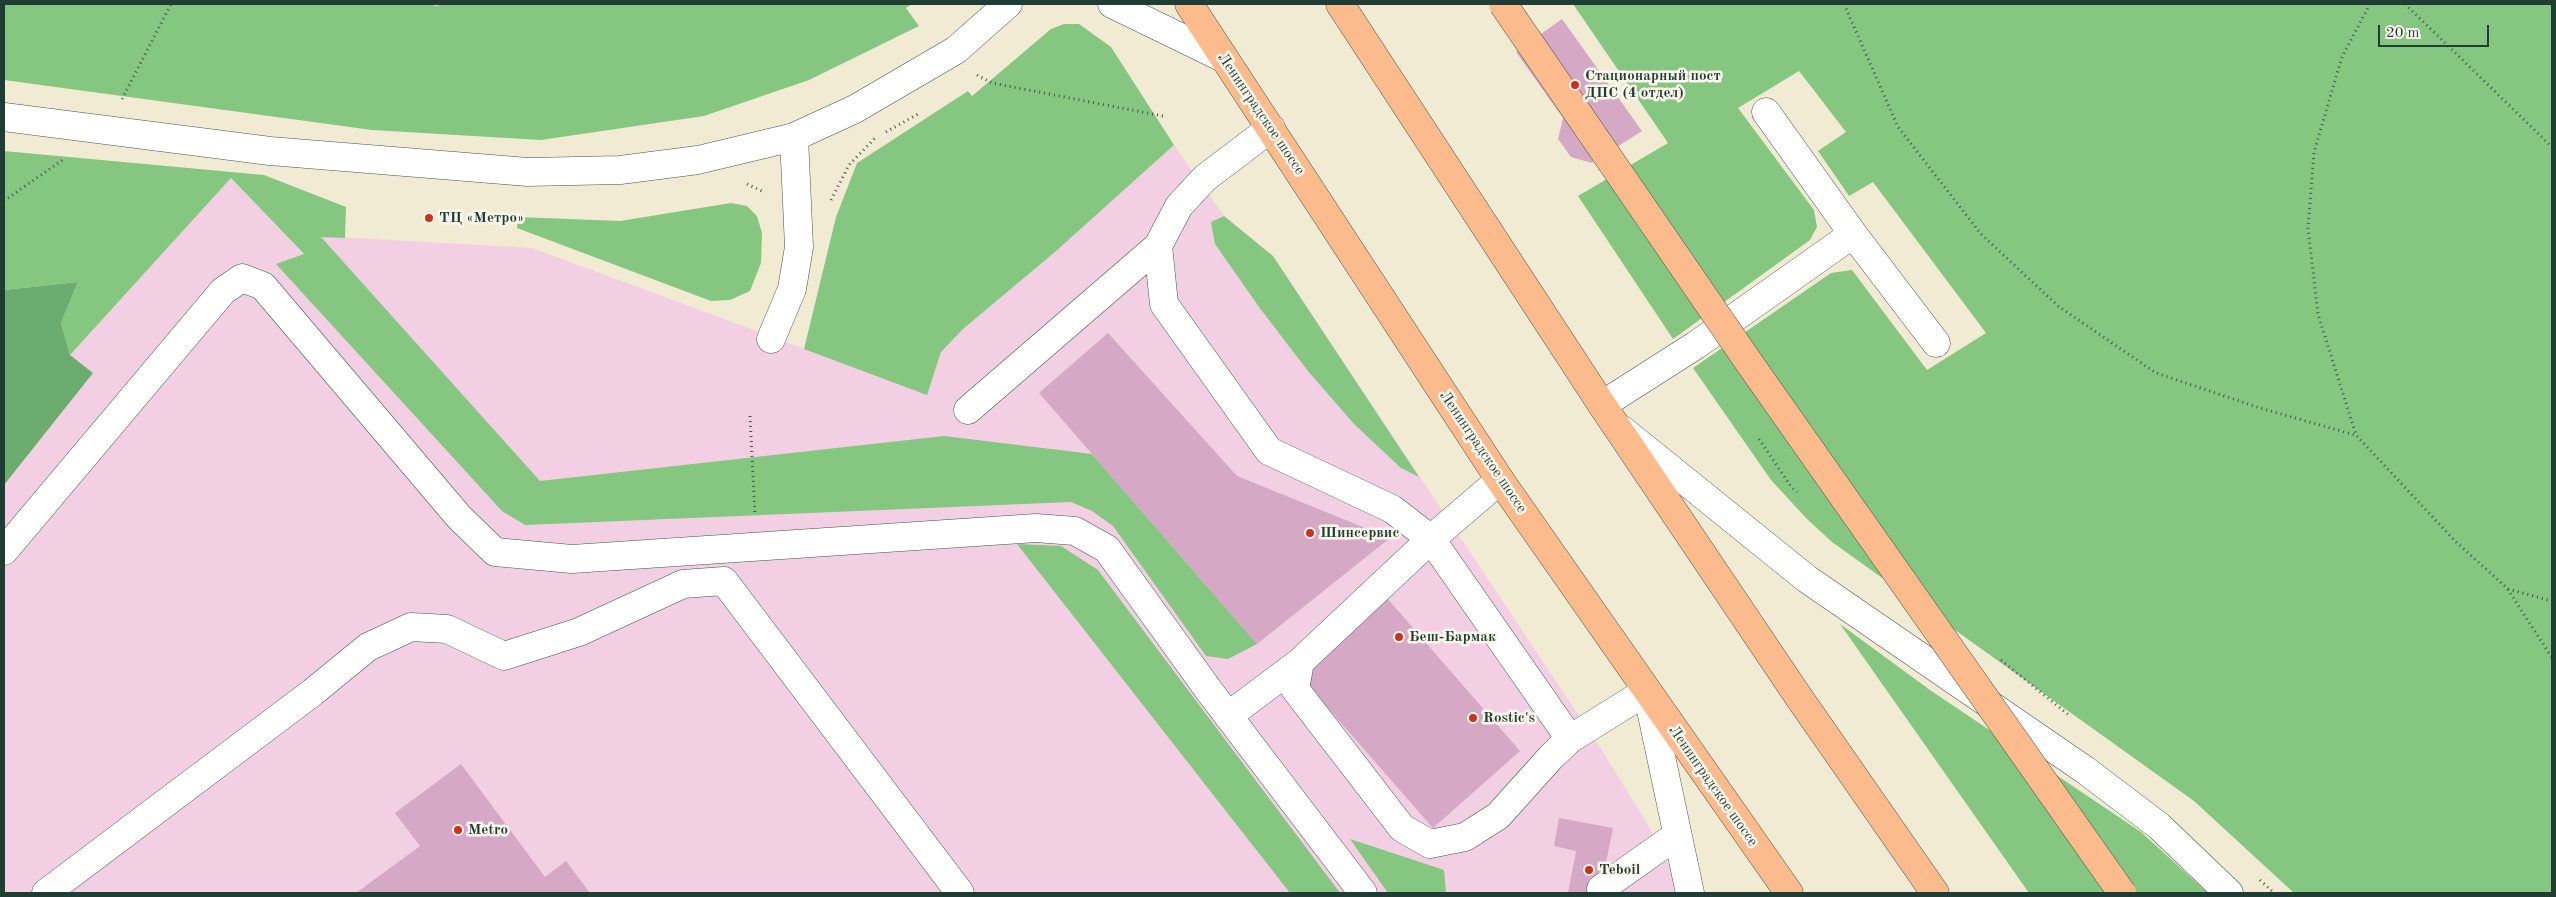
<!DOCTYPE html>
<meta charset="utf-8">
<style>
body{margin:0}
#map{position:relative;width:2556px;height:897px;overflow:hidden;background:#f2ebd3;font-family:"Old Standard TT",serif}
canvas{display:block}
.frame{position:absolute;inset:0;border:5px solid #1f3d34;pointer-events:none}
.scale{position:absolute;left:2378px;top:25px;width:111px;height:22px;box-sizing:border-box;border:2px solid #1f3d34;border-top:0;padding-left:6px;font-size:15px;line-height:18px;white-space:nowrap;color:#1f3d34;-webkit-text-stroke:4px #fbf7ec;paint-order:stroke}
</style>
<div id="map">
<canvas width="2556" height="897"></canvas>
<div class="frame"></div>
<div class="scale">20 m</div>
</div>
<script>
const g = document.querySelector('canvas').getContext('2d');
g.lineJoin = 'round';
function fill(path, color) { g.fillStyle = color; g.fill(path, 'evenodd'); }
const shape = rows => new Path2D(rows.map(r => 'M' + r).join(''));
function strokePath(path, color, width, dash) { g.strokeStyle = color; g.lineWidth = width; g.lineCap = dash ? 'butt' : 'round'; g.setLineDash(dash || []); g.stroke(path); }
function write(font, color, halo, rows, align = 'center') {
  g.font = font + ' "Old Standard TT",serif'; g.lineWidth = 5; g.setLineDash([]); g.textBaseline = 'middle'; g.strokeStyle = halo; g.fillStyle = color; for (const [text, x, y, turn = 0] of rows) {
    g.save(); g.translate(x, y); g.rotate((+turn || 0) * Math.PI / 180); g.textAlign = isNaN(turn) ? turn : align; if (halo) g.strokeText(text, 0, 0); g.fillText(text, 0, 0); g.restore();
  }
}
const built = shape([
 [1174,145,1224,216,1273,256,1603,752,1645,820,1674,875,1675,893,4,893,4,485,93,373,70,355,231,178,304,255,320,236,532,248,927,394,941,352,963,329,1055,252]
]);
const green = shape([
 [4,4,430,4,437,6,441,4,912,4,906,8,919,26,809,80,704,116,541,140,372,130,4,80],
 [1573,4,2552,4,2552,893,2294,893,2194,801,1832,542,1806,518,1771,480,1693,368,1831,273,1852,270,1927,370,1986,333,1873,182,1849,196,1818,151,1846,132,1799,71,1738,108,1814,210,1817,227,1810,240,1673,339,1578,196,1668,143],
 [1064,24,1079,24,1111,47,1174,145,1055,252,963,329,941,352,927,395,804,349,836,217,857,163,968,91,972,96,1051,29],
 [4,151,264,175,346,207,345,238,321,237,540,481,944,436,1092,454,1257,644,1228,659,1206,656,1113,526,1092,511,1071,502,525,525,502,511,276,264,304,254,231,178,70,355,61,323,78,282,4,290],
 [731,203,747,206,757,216,762,233,761,263,750,291,730,300,711,301,517,228,518,217,620,221],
 [1224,216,1273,256,1419,477,1401,468,1354,424,1308,371,1259,307,1215,244,1211,222],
 [1017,544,1061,546,1098,570,1340,893,1290,893],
 [1840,624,1930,690,2141,832,2208,893,2029,893],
 [1350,839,1444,870,1446,893,1388,893]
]);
const forest = shape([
 [78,282,61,323,70,355,93,373,4,485,4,290]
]);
const building = shape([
 [1562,19,1642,131,1592,163,1571,157,1558,139,1563,118,1516,52],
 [1108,333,1237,476,1390,538,1257,644,1039,393],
 [1387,598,1520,751,1433,828,1299,675],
 [461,764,545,877,566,861,590,893,356,893,420,846,395,813],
 [1559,818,1613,828,1600,893,1568,893,1576,851,1554,846]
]);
const path = shape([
 [1844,4,1898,127,1981,234,2058,306,2156,373,2260,408,2355,435],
 [2370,4,2342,57,2314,152,2308,228,2318,314,2356,435,2456,542,2507,588,2552,658],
 [2405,4,2552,147],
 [977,75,992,83,1163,116],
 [122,99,171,4],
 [886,132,918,114],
 [747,184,764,192],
 [831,200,849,165,876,137],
 [4,201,64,159],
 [750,416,755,515],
 [1759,439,1792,488,1797,492],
 [2508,589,2552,601],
 [2001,660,2070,716],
 [2260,880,2274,893]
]);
const minor = shape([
 [1112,4,1223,58],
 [1766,112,1853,234],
 [4,117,270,151,528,172,620,170,698,160,794,137,855,109,956,50,1008,4],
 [1158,246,1164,304,1269,451,1392,509,1431,539,1570,739],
 [771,339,792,289,799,247,794,137],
 [1602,405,1696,345,1853,234,1936,343],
 [968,410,1158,246,1179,206,1205,178,1271,128],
 [1621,429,1807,579,2085,770,2159,826,2229,893],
 [1500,480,1431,539,1300,662,1295,689,1402,828,1430,844,1465,837,1498,816,1551,757,1570,739,1647,691,1690,893],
 [4,551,223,291,242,278,263,286,459,517,495,552,572,559,1036,528,1075,531,1107,549,1210,692,1363,893],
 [1228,716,1300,662],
 [1601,889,1677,835],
 [46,893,313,692,368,647,411,627,447,629,504,656,579,632,683,584,724,581,960,893]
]);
const major = shape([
 [1189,4,1500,480,1789,893],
 [1340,4,1602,405,1798,696,1935,893]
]);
const majorBridge = shape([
 [1503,4,1750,364,2122,893]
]);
const markers = [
 [1575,85,5,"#c8321e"],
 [429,218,5,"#c8321e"],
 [1310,533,5,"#c8321e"],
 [1399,637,5,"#c8321e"],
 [1473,718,5,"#c8321e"],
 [458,830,5,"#c8321e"],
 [1589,870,5,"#c8321e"]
];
const poiNames = [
 ["Стационарный пост",1585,76],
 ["ДПС (4 отдел)",1585,93],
 ["ТЦ «Метро»",439,218],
 ["Шинсервис",1320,533],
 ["Беш-Бармак",1409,637],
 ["Rostic's",1483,718],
 ["Metro",468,830],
 ["Teboil",1599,870]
];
const streetNames = [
 ["Ленинградское шоссе",1261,114,56],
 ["Ленинградское шоссе",1483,452,56],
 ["Ленинградское шоссе",1713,786,55]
];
fill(built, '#f2cfe2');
fill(green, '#85c780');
fill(forest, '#6cac6e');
fill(building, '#d5a9c5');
strokePath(minor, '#3f574c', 29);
strokePath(major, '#3f574c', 29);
strokePath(path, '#3f574c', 3, [1, 4]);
strokePath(minor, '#fff', 28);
strokePath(major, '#fbbb8d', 28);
strokePath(majorBridge, '#3f574c', 29, []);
strokePath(majorBridge, '#fbbb8d', 28);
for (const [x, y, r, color] of markers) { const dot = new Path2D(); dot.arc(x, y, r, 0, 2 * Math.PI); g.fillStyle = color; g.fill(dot); strokePath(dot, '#fbf7ec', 2); }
write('bold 15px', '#1f3d34', '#fbf7ec', poiNames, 'left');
write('15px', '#1f3d34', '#fbf7ec', streetNames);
</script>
